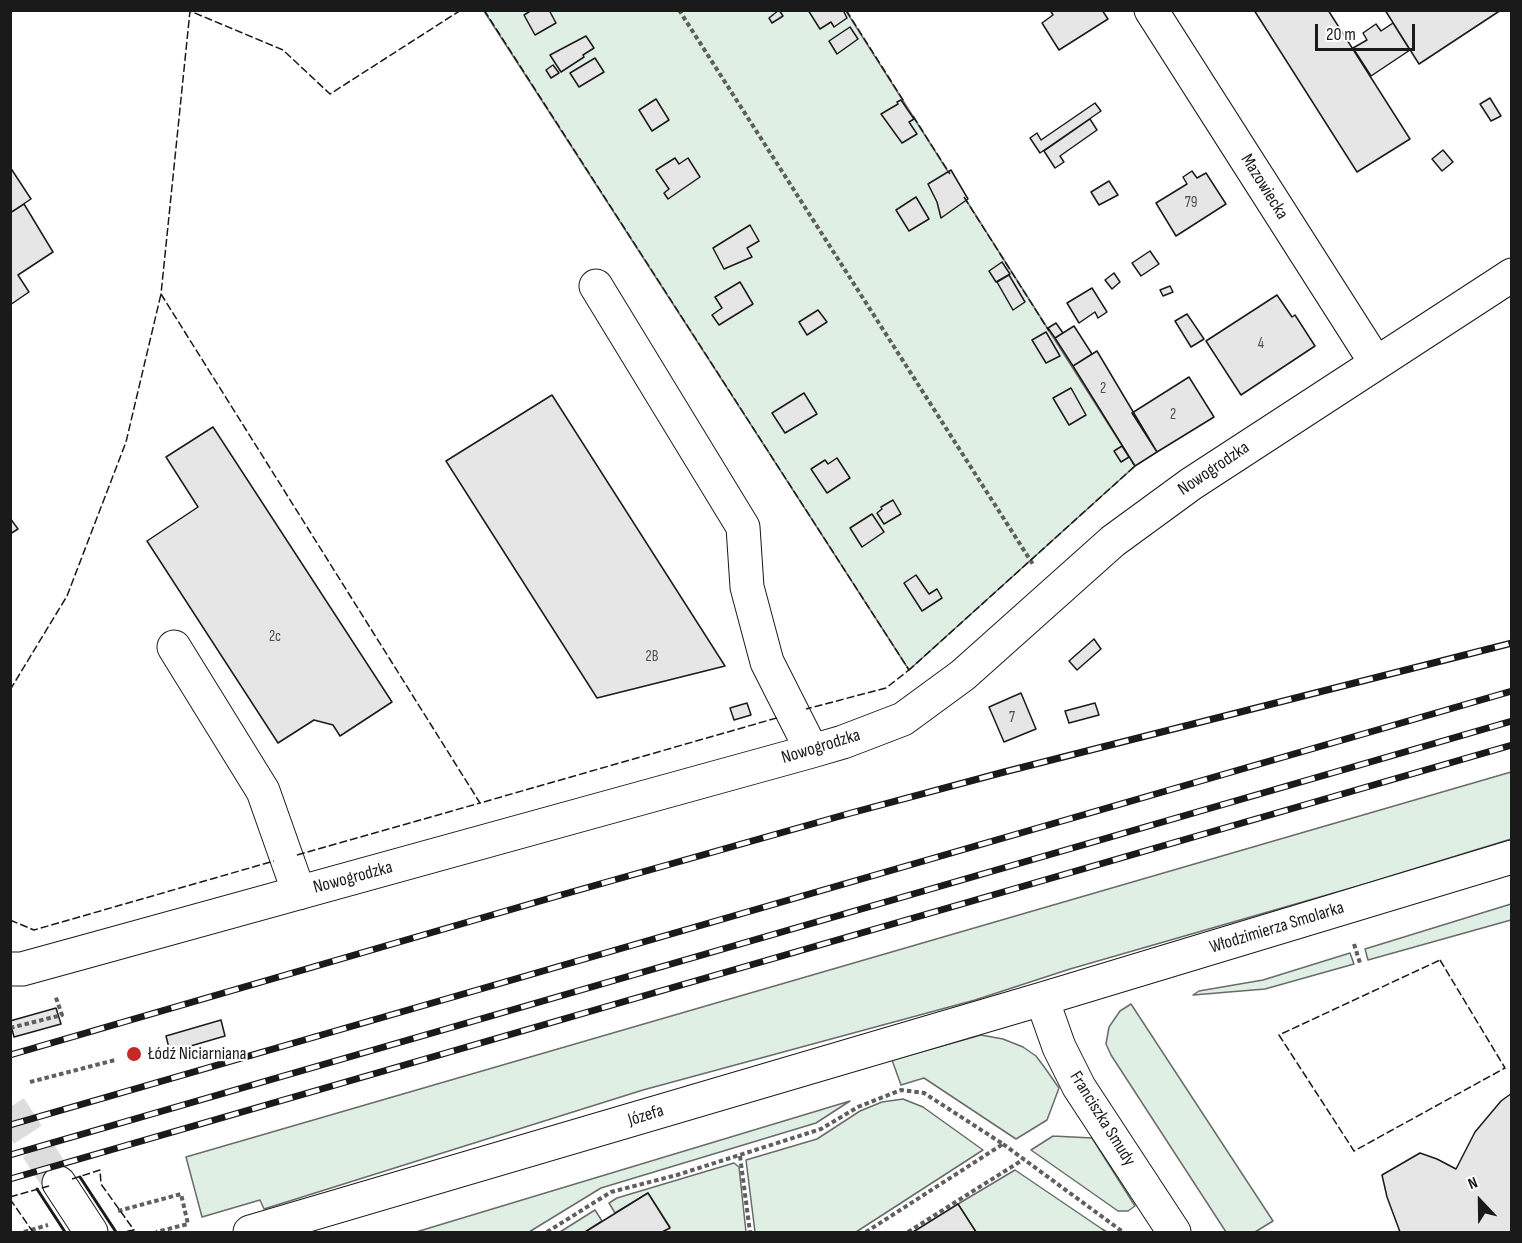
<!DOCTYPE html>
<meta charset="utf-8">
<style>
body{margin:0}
#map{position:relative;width:1522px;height:1243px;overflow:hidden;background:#fff;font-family:"Sofia Sans Condensed",sans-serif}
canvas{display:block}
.frame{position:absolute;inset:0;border:12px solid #1a1a1a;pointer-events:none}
.north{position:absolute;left:1450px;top:1171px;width:60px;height:60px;-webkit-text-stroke:4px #fff;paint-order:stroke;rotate:338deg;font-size:16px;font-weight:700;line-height:24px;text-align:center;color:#1a1a1a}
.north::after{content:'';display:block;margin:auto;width:21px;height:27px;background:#1a1a1a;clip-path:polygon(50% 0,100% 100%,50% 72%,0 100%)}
.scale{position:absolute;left:1315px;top:24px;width:100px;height:27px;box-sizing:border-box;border:3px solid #1a1a1a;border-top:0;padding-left:8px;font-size:18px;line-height:21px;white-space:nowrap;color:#1a1a1a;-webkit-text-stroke:4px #fff;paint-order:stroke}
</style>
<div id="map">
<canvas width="1522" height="1243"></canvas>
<div class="frame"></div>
<div class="north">N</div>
<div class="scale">20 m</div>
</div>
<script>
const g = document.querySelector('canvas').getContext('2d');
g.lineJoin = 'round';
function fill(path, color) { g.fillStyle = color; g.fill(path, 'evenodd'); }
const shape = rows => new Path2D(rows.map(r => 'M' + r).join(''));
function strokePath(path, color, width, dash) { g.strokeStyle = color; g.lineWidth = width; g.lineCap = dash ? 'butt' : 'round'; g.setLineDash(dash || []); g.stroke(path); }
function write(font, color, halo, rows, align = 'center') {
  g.font = font + ' "Sofia Sans Condensed",sans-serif'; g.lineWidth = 4.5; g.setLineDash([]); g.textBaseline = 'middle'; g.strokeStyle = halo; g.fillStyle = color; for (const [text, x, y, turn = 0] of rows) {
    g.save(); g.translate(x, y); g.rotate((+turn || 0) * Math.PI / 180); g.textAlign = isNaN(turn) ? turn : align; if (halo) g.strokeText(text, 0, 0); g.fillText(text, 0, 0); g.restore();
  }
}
const green = shape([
 [484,11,846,11,1135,466,909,670,484,11],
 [1511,772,1511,839,1365,884,1070,969,975,1000,643,1090,264,1209,260,1200,202,1217,186,1157,1511,772],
 [1511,904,1511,920,1368,960,1365,949,1511,904],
 [1350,953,1354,964,1265,989,1193,995,1199,991,1263,980,1350,953],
 [1131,1004,1273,1221,1255,1232,1226,1232,1111,1055,1106,1044,1109,1027,1120,1011,1131,1004],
 [981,1035,1003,1039,1023,1047,1036,1056,1045,1068,1059,1088,1047,1120,1016,1139,924,1078,901,1085,892,1060,981,1035],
 [903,1099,923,1107,983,1150,856,1232,755,1232,746,1160,817,1139,860,1111,882,1102,903,1099],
 [850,1101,816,1123,601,1188,529,1232,416,1232,850,1101],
 [1053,1136,1092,1138,1135,1206,1128,1211,1118,1211,1031,1150,1053,1136],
 [734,1163,739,1167,746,1232,662,1232,670,1227,648,1193,615,1213,609,1203,617,1198,734,1163],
 [1015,1170,1102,1229,1107,1232,976,1232,958,1204,1015,1170],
 [595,1210,602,1221,585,1232,560,1232,595,1210]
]);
const building = shape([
 [532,10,549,10,556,23,535,35,524,15,532,10],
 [779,10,783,16,772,23,769,18,779,10],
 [808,10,843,10,847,18,834,27,831,22,820,29,808,10],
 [1050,10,1102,10,1108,19,1059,50,1042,23,1053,15,1050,10],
 [1254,10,1328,10,1410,139,1357,172,1254,10],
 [1385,10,1501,10,1419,64,1385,10],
 [1393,23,1410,50,1371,76,1353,48,1367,40,1363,33,1376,24,1381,31,1393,23],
 [850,27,858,39,837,54,829,41,850,27],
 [586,36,594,48,583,55,584,57,561,72,550,55,586,36],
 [595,58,604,72,579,87,570,73,595,58],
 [553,65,559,73,551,78,546,70,553,65],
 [1490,98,1501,116,1491,121,1480,104,1490,98],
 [656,99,669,120,652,131,639,110,656,99],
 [901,100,914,119,909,122,917,134,902,143,881,114,898,104,897,102,901,100],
 [1095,103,1101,111,1040,153,1030,138,1037,133,1041,140,1095,103],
 [1090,119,1097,130,1060,156,1064,162,1055,168,1044,151,1090,119],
 [1443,150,1453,162,1442,171,1432,159,1443,150],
 [675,158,679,164,688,158,700,177,668,199,664,193,669,189,656,170,675,158],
 [10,167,31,199,10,213,10,167],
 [951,170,968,199,941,218,937,202,928,184,951,170],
 [1192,171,1197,178,1206,173,1226,204,1176,236,1156,203,1187,184,1183,177,1192,171],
 [1109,181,1118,195,1099,205,1091,192,1109,181],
 [916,197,929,219,909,231,896,210,916,197],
 [24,204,53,252,18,275,29,292,10,305,10,213,24,204],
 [750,225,759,241,747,248,752,257,724,269,713,248,750,225],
 [1150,251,1159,264,1141,276,1132,263,1150,251],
 [1002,262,1010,274,996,282,989,271,1002,262],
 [1114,273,1120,282,1112,289,1105,280,1114,273],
 [1009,275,1025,302,1013,310,997,282,1009,275],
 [740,282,753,304,719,325,712,315,722,308,715,297,740,282],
 [1170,286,1173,292,1163,296,1160,290,1170,286],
 [1092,288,1107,312,1098,318,1095,312,1079,323,1067,303,1092,288],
 [1277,295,1292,317,1295,315,1315,346,1241,395,1206,341,1277,295],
 [818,310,827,322,807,335,799,322,818,310],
 [1187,314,1204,339,1191,347,1175,321,1187,314],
 [1056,323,1063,333,1055,338,1048,328,1056,323],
 [1074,326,1092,354,1073,366,1055,338,1074,326],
 [1046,332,1060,356,1046,363,1032,340,1046,332],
 [1097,351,1157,452,1135,466,1073,366,1097,351],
 [1189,377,1214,417,1157,452,1132,413,1189,377],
 [1071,388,1086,415,1069,425,1053,398,1071,388],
 [804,393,817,414,785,433,772,413,804,393],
 [552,395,725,666,597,698,446,461,552,395],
 [213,427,392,702,340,736,333,725,314,720,278,743,147,541,198,507,166,457,213,427],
 [1122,446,1129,457,1121,462,1114,451,1122,446],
 [837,458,850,478,827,493,811,469,825,460,828,464,837,458],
 [893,500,901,514,884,524,877,513,882,509,881,507,893,500],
 [872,514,884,532,862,547,850,528,872,514],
 [10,518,18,529,10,534,10,518],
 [916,575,929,594,937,589,942,598,922,611,904,583,916,575],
 [1094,639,1101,649,1077,670,1069,661,1094,639],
 [1021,693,1036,729,1004,742,989,707,1021,693],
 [747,703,751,715,734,720,730,708,747,703],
 [1095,703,1099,715,1069,723,1065,711,1095,703],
 [56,1008,61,1024,14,1037,10,1021,56,1008],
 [221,1020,225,1036,170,1052,166,1036,221,1020],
 [1512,1093,1512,1232,1400,1232,1387,1197,1382,1175,1420,1153,1437,1159,1456,1169,1475,1132,1501,1101,1512,1093],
 [648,1193,670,1228,662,1232,585,1232,648,1193],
 [958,1204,976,1232,913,1232,958,1204]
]);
const minorTunnel = shape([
 [10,1107,59,1183]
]);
const path = shape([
 [679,10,1034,566],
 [1354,944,1360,963],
 [10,1028,62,1015,55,995],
 [30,1082,115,1060],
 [1003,1144,1123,1232],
 [740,1156,750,1232],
 [118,1211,181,1194,188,1224,156,1232],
 [24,1232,48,1225],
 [547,1232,611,1192,677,1175,821,1129,858,1107,901,1090,924,1093,1003,1144,866,1232],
 [908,1232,1024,1159]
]);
const minor = shape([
 [1151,10,1376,363],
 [596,286,743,527,747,587,767,662,812,751],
 [174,647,263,791,299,893],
 [10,969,22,969,84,952,812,751,843,742,903,719,963,675,1113,541,1191,484,1512,275],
 [1042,999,1059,1047,1079,1087,1174,1232],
 [59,1183,91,1232],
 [250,1232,1042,999,1512,857]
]);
const rail = shape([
 [10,1055,554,897,851,813,1004,772,1512,643],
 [10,1125,1512,691],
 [10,1155,1512,721],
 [10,1179,1512,745]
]);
const fence = shape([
 [461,10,330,94,283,50,190,11,161,294,480,803,780,717],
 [484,10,909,670,886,688,806,709],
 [846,10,905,103],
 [913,116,950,174],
 [964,197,1049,331],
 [908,669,909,670,1135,466,1133,463],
 [10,690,67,596,126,442,161,294],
 [297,855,480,803,479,802],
 [10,920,34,930,274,861],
 [1440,960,1505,1068,1354,1151,1279,1035,1440,960],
 [72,1179,100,1170,101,1184,134,1230,122,1232],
 [10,1197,49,1186],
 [10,1199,33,1232]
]);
const wall = shape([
 [80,1177,116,1232],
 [37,1189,65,1232]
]);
const markers = [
 [134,1054,8,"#c62828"]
];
const numberNames = [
 ["79",1191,203],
 ["4",1261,344],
 ["2",1103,389],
 ["2",1173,415],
 ["2c",275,637],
 ["2B",652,657],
 ["7",1012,718]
];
const streetNames = [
 ["Mazowiecka",1264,187,58],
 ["Nowogrodzka",1214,469,-34],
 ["Nowogrodzka",821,747,-17],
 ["Nowogrodzka",353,878,-15],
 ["Włodzimierza Smolarka",1277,928,-17],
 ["Józefa",646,1116,-17],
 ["Franciszka Smudy",1102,1119,58]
];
const poiNames = [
 ["Łódź Niciarniana",148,1054]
];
fill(green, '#e0efe3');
strokePath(green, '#6a6a6a', 1.5);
fill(building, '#e6e6e6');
strokePath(building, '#1a1a1a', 1.5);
strokePath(minorTunnel, '#ddd', 33, [33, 16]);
strokePath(minor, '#1a1a1a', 35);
strokePath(path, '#5f5f5f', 4, [4.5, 3]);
strokePath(minor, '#fff', 33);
strokePath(rail, '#1a1a1a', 7);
strokePath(rail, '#fff', 4.5, [14]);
strokePath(fence, '#1a1a1a', 1.5, [8, 3]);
strokePath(wall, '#1a1a1a', 3);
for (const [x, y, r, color] of markers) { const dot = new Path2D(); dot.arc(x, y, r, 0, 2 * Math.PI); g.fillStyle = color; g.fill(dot); strokePath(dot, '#fff', 2); }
write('15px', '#4d4d4d', null, numberNames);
write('18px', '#1a1a1a', '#fff', streetNames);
write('18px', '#1a1a1a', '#fff', poiNames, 'left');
</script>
